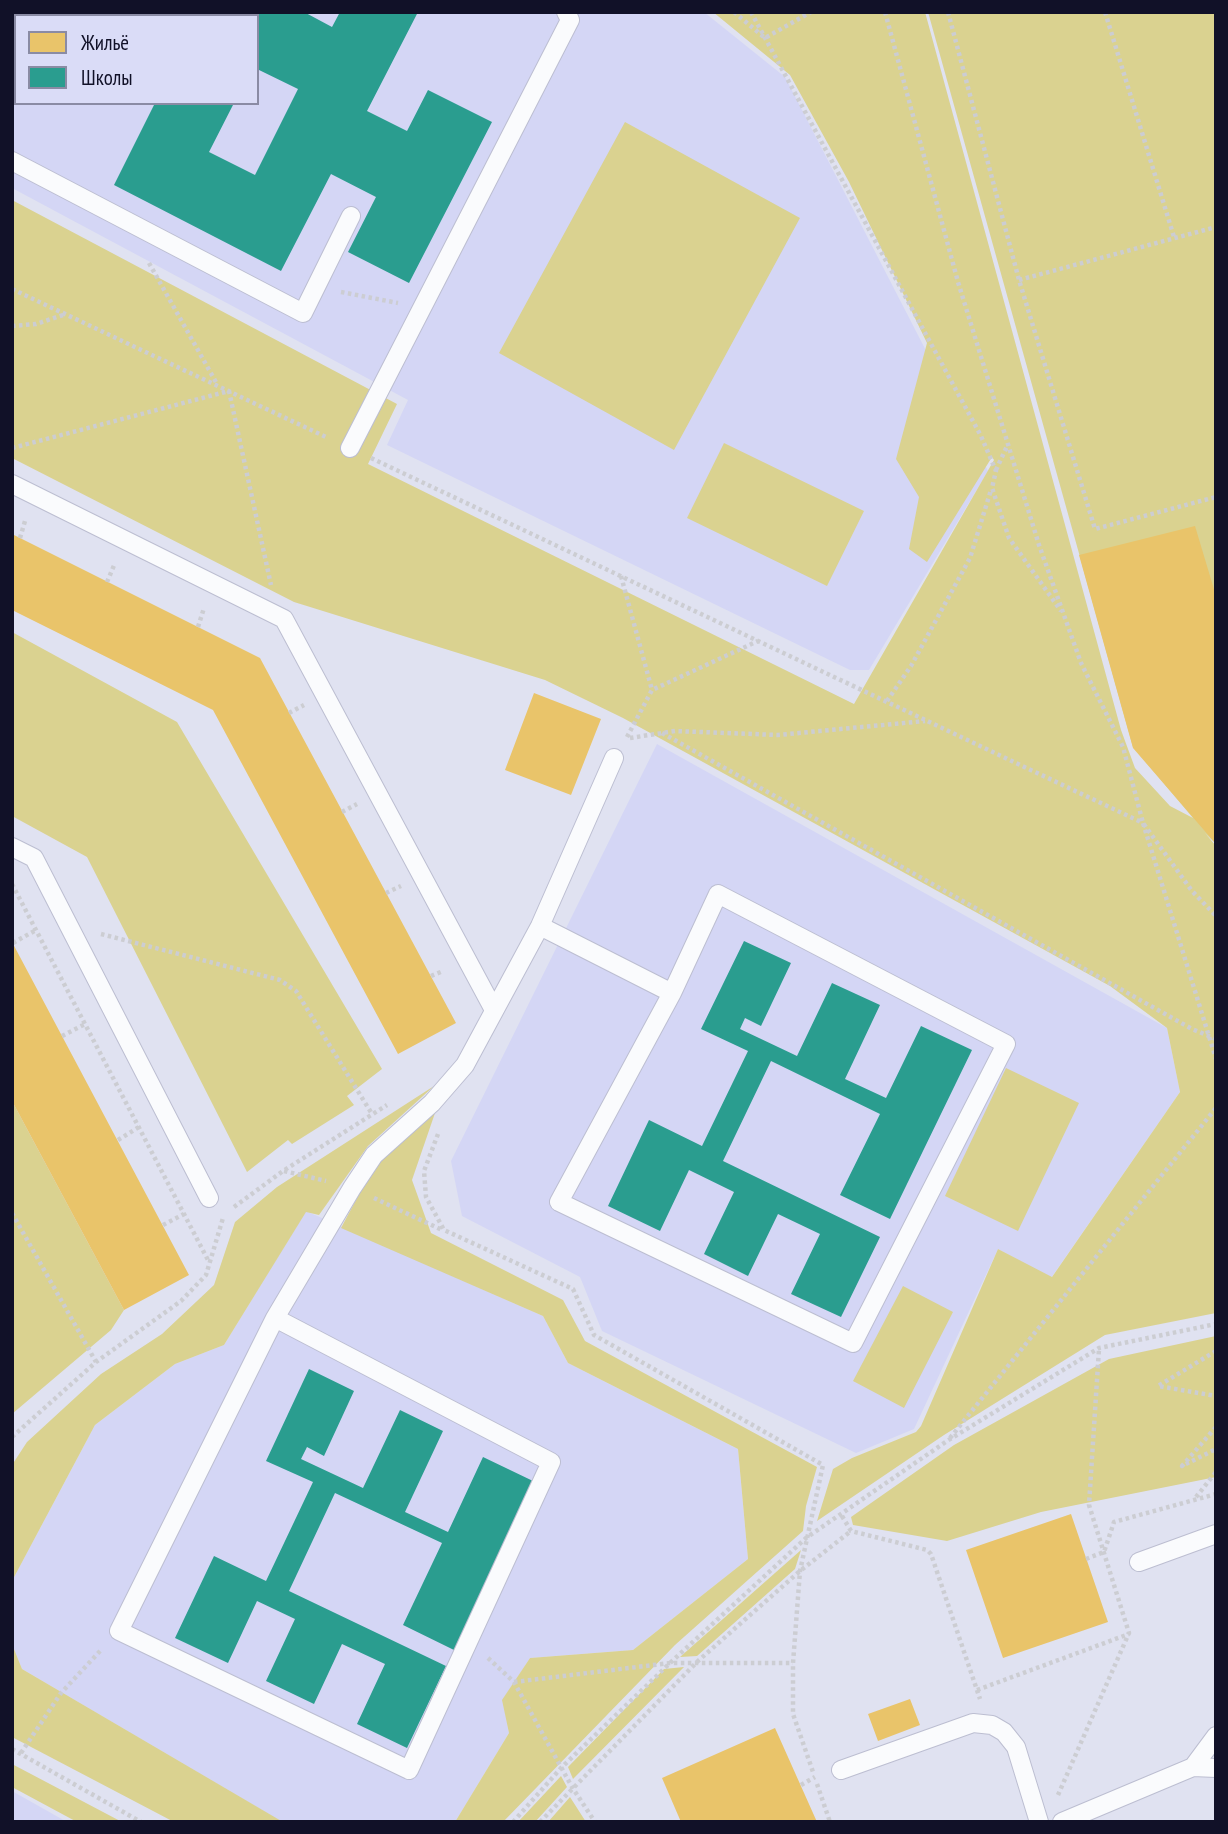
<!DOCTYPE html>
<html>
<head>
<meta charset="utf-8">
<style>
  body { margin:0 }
  #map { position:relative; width:1228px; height:1834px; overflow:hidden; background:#e0e2f1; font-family:"PT Sans Narrow",sans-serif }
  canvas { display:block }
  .frame { position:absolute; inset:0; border:14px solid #111128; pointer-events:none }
  .legend { position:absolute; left:14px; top:14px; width:245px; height:91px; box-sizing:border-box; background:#dadcf7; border:2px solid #8a8ba4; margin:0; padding:9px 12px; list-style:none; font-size:21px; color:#111128 }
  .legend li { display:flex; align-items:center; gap:14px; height:35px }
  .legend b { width:35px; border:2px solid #8a8ba4 }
</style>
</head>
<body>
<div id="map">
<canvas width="1228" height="1834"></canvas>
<div class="frame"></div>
<ul class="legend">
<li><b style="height:19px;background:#e9c46a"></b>Жильё</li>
<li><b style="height:19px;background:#2a9d8f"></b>Школы</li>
</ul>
</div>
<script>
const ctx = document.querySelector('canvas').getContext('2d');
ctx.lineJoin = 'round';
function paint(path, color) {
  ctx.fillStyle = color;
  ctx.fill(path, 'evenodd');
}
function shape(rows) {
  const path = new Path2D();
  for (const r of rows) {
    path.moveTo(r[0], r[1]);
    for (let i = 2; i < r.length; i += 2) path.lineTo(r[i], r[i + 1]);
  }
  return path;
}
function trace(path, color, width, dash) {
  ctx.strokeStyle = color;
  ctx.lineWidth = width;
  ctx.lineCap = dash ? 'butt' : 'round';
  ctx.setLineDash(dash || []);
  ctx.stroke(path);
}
paint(shape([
  [12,12,704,12,785,77,988,471,869,670,850,670,387,445,408,400,12,188],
  [16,16,257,16,257,103,16,103],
  [657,744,1167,1028,1180,1092,1051,1278,998,1249,914,1429,856,1453,602,1331,580,1277,462,1216,451,1161],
  [306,1211,543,1316,568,1363,738,1449,748,1559,633,1650,530,1658,503,1700,509,1733,455,1822,282,1822,22,1669,12,1644,12,1581,95,1425,175,1364,224,1345],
  [12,1791,67,1822,12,1822]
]), '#d4d6f5');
paint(shape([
  [713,12,925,12,1121,730,1135,768,1170,806,1193,818,1133,747,928,12,1216,12,1216,844,1205,833,1216,846,1216,1313,1105,1335,944,1435,817,1521,833,1469,852,1458,916,1432,921,1426,998,1249,1052,1277,1180,1092,1167,1028,1110,986,623,718,545,680,294,602,12,458,12,200,397,404,368,464,854,704,994,460,992,457,927,562,909,549,919,497,896,459,927,343,849,182,790,75],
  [625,122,800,218,674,450,499,353],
  [724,443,864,511,827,586,687,518],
  [12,632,177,722,382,1069,347,1096,354,1105,292,1144,288,1140,247,1172,87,857,12,816],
  [1006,1068,1079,1103,1018,1231,945,1196],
  [434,1086,368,1146,319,1215,306,1212,224,1345,175,1364,95,1425,12,1581,12,1465,27,1442,101,1374,162,1334,214,1285,235,1222,277,1187],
  [12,1101,124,1310,111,1330,12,1414],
  [435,1113,412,1180,431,1233,563,1300,585,1341,817,1467,806,1506,803,1531,675,1645,503,1822,455,1822,509,1733,502,1700,530,1658,633,1650,748,1559,738,1449,568,1363,543,1316,341,1228,365,1183,384,1156],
  [903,1286,953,1312,904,1408,853,1381],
  [1216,1336,1216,1477,1041,1512,947,1541,853,1525,851,1517,954,1445,1109,1359],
  [801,1550,795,1569,697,1656,680,1657],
  [12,1644,22,1669,283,1822,174,1822,12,1737],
  [684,1667,573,1779,568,1767,664,1669],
  [12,1764,122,1822,77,1822,12,1787],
  [561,1776,567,1787,535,1822,518,1822],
  [570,1797,586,1822,548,1822]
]), '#dad290');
paint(shape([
  [1195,526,1216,596,1216,844,1133,748,1079,555],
  [12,534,260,658,456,1023,398,1054,213,710,12,610],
  [534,693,601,719,571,795,505,770],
  [12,942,189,1275,124,1310,12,1101],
  [1071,1514,1108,1622,1003,1658,966,1550],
  [910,1699,920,1725,878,1741,868,1714],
  [775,1728,817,1822,681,1822,662,1778]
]), '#e9c46a');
paint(shape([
  [202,12,304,12,332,27,340,12,418,12,367,111,407,131,428,90,492,122,409,283,348,252,376,197,331,174,281,271,114,185,155,103,234,103,209,152,255,175,298,89,257,69,257,16,200,16],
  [744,941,791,963,761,1026,745,1018,740,1029,797,1056,832,983,880,1005,845,1079,886,1098,921,1026,972,1050,890,1219,840,1195,880,1114,771,1061,723,1161,880,1237,841,1317,791,1294,820,1234,778,1214,748,1276,704,1254,734,1192,689,1170,660,1231,608,1206,649,1120,702,1146,748,1051,701,1029],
  [309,1369,354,1391,324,1456,307,1447,301,1459,363,1488,400,1410,443,1431,405,1512,448,1532,483,1457,533,1481,454,1650,403,1625,442,1543,335,1493,289,1591,446,1666,407,1748,357,1724,385,1664,342,1644,314,1704,266,1681,295,1619,257,1601,228,1663,175,1638,214,1556,266,1581,313,1482,266,1461]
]), '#2a9d8f');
const lane = shape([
  [34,16,36,12],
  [12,59,16,52],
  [12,161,303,313,351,216],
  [350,448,570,20,566,12],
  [12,484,284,619,494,1010],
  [12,847,34,858,209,1198],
  [540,926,672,993,559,1202,853,1343,1006,1044,718,894,672,993],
  [275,1318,551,1462,409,1770,119,1631,275,1318,352,1188,374,1155,432,1103,465,1065,540,926,614,758],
  [1139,1562,1216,1534],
  [1193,1767,1216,1736],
  [841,1770,973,1723,992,1725,1004,1732,1016,1747,1039,1822],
  [1062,1822,1193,1767,1216,1768]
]);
trace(lane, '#bcbed1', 20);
trace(shape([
  [734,12,765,38,811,12],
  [751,12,981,436,996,471,992,488,1009,538,1061,611],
  [885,12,958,282,1039,545,1081,663,1123,747,1143,823,1192,891,1216,916],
  [948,12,1019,280,1095,529,1216,497],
  [1105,12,1174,237],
  [149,263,217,384],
  [1019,280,1216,227],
  [12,289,328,438],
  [341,292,398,303],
  [12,326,36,324,66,314],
  [12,448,229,391,271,585],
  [371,458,1143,823,1216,1059],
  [996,470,1008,444],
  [20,538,25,521],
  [621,576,652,690],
  [107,582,115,563],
  [198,627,204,608],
  [887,701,911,666,970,558,991,490],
  [289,713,304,705],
  [662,733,1192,1029,1216,1039],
  [627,737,652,690,758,641],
  [630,738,675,731,778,735,925,721],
  [342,812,357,804],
  [12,884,209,1262],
  [386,893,401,886],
  [101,934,280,980,296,991,372,1114],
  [13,943,36,930],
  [431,976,443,971],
  [62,1036,85,1024],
  [438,1134,424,1171,426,1197,444,1230,573,1289,594,1335,823,1465,800,1571,793,1663,793,1714,813,1772],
  [118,1140,139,1127],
  [284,1171,326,1181],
  [374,1198,442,1230],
  [234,1207,283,1171,387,1105],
  [12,1213,96,1362],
  [163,1225,184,1214],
  [1216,1351,1158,1386,1216,1396],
  [1216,1427,1182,1466,1216,1449],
  [12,1437,96,1362,181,1301,206,1275,223,1218],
  [950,1438,1216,1108],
  [1196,1497,1216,1472],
  [842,1516,851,1531,927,1550,931,1554,980,1699],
  [1086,1559,1104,1552,1114,1522,1216,1494],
  [488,1658,514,1682,572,1787,595,1822],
  [514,1682,670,1663,793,1663],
  [977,1690,1129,1634],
  [12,1749,141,1822],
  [21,1753,61,1693,101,1650],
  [817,1784,830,1822],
  [801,1785,815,1777],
  [1058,1795,1129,1633,1089,1505,1099,1349],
  [513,1822,562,1767,670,1663,806,1538,947,1441,1099,1348,1216,1324],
  [540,1822,698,1661,800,1571,851,1531]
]), '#cccdd2', 4.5, [3.5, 3.5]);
trace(lane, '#fafbfd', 18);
</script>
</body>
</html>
